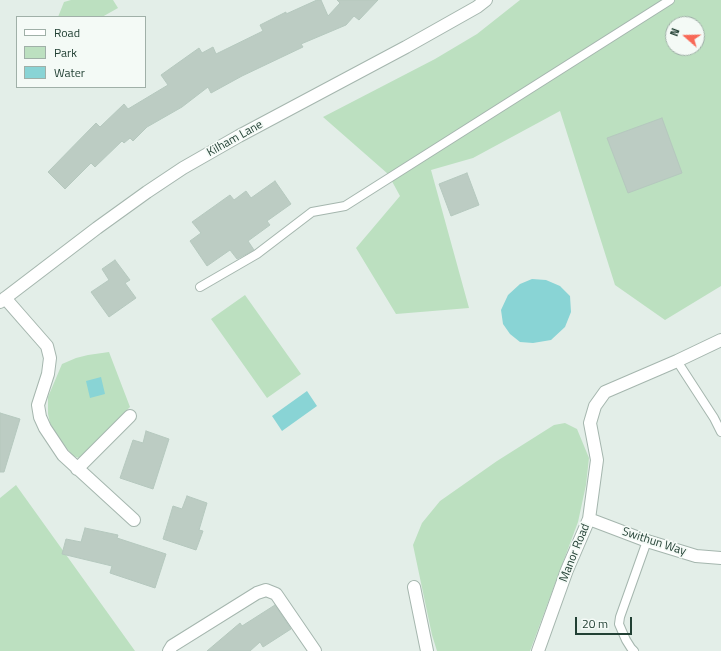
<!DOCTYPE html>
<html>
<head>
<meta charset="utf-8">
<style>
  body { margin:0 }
  #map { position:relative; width:721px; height:651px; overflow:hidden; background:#e3eee8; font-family:"Titillium Web",sans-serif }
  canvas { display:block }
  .legend { position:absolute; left:16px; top:16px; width:130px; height:72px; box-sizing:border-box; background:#f4faf6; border:1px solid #a0b0a8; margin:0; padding:5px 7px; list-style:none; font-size:12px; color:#224034 }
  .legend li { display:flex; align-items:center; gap:8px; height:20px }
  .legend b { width:20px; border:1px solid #a0b0a8 }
  .north { position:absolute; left:665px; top:16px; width:40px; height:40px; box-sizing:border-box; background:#f4faf6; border:1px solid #a0b0a8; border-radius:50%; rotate:290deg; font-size:11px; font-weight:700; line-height:16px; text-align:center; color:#224034 }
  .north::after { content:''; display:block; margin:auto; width:14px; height:18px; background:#f86957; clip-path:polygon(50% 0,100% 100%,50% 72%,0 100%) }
  .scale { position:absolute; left:575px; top:617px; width:57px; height:18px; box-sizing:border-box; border:2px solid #224034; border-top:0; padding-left:5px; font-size:12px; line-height:14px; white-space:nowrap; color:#224034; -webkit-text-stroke:3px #f4faf6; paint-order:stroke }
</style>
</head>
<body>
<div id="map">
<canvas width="721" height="651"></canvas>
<ul class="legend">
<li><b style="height:5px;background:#fff"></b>Road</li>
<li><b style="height:11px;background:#bce0c0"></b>Park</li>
<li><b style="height:11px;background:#89d4d5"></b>Water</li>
</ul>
<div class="north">N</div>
<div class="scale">20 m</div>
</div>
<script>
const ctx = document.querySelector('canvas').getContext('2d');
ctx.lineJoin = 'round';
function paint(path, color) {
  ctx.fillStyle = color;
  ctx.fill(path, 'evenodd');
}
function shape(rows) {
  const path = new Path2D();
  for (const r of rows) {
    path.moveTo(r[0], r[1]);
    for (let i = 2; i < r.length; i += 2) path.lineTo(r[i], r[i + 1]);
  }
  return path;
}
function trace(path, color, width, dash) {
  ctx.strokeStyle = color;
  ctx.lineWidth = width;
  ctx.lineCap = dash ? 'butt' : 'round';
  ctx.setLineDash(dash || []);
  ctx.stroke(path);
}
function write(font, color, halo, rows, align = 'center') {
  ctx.font = font + ' "Titillium Web",sans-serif';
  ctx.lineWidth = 3.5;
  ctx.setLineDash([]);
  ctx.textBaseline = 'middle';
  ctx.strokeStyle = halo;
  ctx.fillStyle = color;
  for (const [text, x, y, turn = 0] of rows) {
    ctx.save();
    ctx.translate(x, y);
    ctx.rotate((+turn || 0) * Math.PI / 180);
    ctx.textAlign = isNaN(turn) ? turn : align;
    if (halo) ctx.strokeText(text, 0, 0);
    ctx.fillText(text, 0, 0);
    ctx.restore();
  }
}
paint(shape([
  [71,0,113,0,118,8,102,17,58,17,64,2],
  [520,0,721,0,721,286,665,320,615,285,560,111,473,158,431,170,469,308,396,314,356,248,400,196,388,174,323,117,435,59,477,34],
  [673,24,697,24,697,48,673,48],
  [245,295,301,374,267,398,211,319],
  [109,352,130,407,79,458,73,456,58,437,50,423,48,414,48,397,62,364,76,358,88,355],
  [565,423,577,429,589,458,586,485,578,522,530,651,437,651,432,635,413,545,422,523,440,501,497,461,554,425],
  [16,485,135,651,0,651,0,498]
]), '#bce0c0');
paint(shape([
  [532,279,546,280,560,286,570,296,571,312,565,327,551,340,533,343,520,342,510,334,503,324,501,310,508,295,520,284],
  [101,377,105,394,90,398,86,381],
  [307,391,317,406,282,431,272,416]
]), '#89d4d5');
const building = shape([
  [317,0,321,0,328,16,340,3,337,0,378,0,359,20,354,16,346,25,301,44,303,47,242,76,211,93,208,87,182,107,147,127,133,141,130,138,124,143,122,141,95,167,91,163,65,189,48,172,96,123,100,127,124,104,128,109,168,85,161,75,199,48,202,53,213,47,216,54,263,31,260,25,286,12,286,14,317,0],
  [662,118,682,173,628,193,607,138,662,118],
  [467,173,479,205,451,216,439,184,467,173],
  [275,181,291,204,267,221,270,225,248,241,254,250,237,259,230,250,207,266,190,241,201,233,192,222,230,195,234,200,246,191,251,198,275,181],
  [115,260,130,280,125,283,136,298,109,317,91,292,109,280,102,269,115,260],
  [0,413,20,419,4,472,0,472,0,413],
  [146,431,169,439,153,489,120,478,133,440,143,443,146,431],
  [187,496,207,503,199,530,203,531,196,550,163,539,173,506,182,509,187,496],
  [85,528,118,535,117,538,166,554,155,588,110,573,112,566,62,554,66,539,81,542,85,528],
  [275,605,291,629,263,647,260,642,250,651,207,651,240,623,242,626,275,605]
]);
paint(building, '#bcccc3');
trace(building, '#b5c8be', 1);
const lane = shape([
  [200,287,257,254,312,212,345,206,670,0],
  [677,361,714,418,721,432],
  [634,651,631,648,626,640,622,631,619,624,620,617,647,541]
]);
const street = shape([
  [5,298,47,346,50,358,48,374,38,405,40,417,45,428,63,455,134,520],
  [0,302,97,228,147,192,183,168,239,136,406,47,477,7,486,0],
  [77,469,130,416],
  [589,519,647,541,696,556,721,558],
  [414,587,427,651],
  [169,651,172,646,257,593,266,590,276,594,315,651],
  [538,651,567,570,589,519,597,460,590,423,595,406,605,392,677,361,721,340]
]);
trace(lane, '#a5b6ae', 10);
trace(street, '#a5b6ae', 14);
trace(lane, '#fff', 8);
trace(street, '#fff', 12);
write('12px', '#224034', '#f4faf6', [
  ["Kilham Lane",235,139,-29],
  ["Swithun Way",654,542,18],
  ["Manor Road",575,553,-68]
]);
</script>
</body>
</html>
